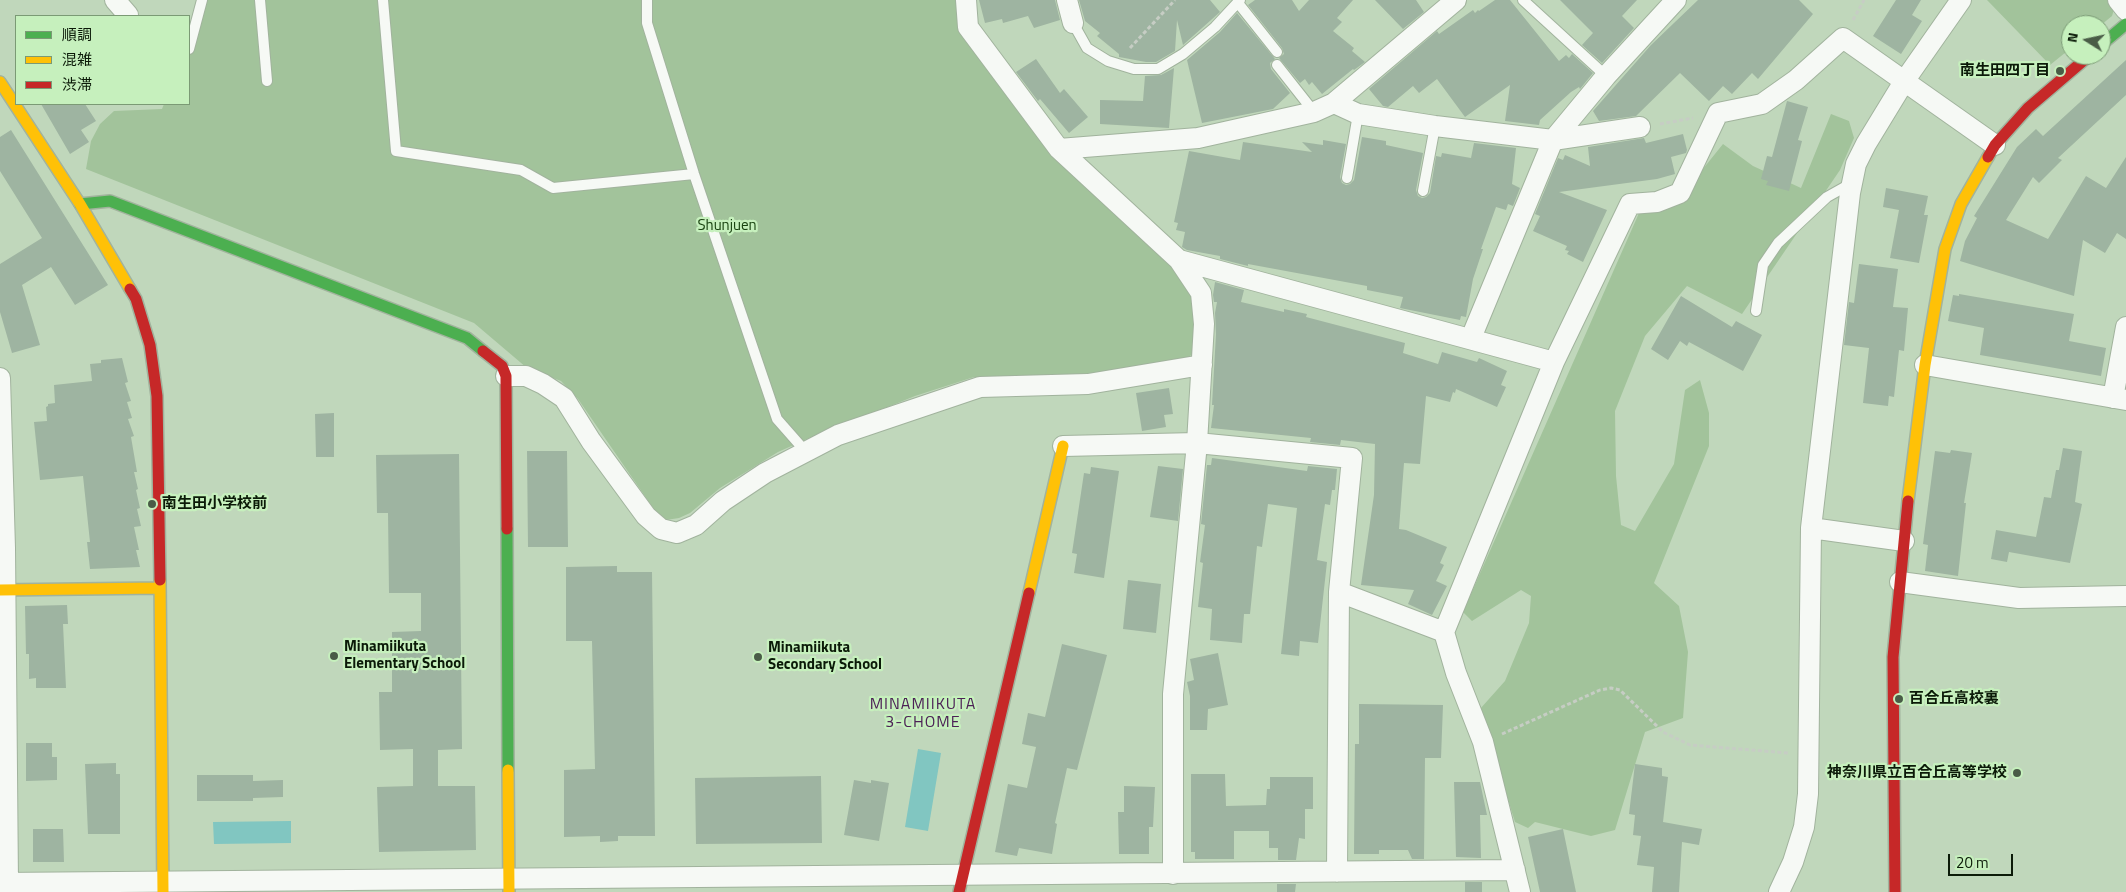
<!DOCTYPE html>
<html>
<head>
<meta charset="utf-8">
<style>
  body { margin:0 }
  #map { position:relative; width:2126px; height:892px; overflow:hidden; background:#c0d7bb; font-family:"Titillium Web","Noto Sans JP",sans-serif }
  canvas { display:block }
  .legend { position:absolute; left:15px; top:15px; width:175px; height:90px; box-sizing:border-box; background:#c6f0bd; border:1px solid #7b9a75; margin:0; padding:6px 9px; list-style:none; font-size:15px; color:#0b1a08 }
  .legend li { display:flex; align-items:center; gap:10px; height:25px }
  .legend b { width:25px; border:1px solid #7b9a75 }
  .north { position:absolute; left:2061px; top:15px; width:50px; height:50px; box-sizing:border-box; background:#c6f0bd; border:1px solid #7b9a75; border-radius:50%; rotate:280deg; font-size:14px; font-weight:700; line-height:20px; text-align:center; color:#0b1a08 }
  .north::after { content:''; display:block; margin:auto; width:18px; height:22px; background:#4a5c47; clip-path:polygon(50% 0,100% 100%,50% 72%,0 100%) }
  .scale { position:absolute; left:1948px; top:854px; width:65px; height:22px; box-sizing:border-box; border:2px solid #0b1a08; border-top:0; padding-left:6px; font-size:15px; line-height:18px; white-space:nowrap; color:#0b1a08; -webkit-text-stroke:4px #c6f0bd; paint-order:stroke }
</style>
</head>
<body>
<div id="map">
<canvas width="2126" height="892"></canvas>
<ul class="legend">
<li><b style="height:6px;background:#4caf50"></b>順調</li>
<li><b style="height:6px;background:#ffc107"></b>混雑</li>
<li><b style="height:6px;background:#c62828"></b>渋滞</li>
</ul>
<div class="north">N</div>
<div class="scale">20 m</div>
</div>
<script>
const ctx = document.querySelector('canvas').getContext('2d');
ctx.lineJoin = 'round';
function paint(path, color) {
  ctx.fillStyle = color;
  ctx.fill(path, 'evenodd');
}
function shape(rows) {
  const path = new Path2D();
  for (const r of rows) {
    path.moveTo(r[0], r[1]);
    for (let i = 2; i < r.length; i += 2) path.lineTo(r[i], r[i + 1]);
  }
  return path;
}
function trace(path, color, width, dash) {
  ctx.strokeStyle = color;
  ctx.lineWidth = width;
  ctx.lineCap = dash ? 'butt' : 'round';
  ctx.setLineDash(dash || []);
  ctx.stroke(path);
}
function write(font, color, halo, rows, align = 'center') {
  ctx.font = font + ' "Titillium Web","Noto Sans JP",sans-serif';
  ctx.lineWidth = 4.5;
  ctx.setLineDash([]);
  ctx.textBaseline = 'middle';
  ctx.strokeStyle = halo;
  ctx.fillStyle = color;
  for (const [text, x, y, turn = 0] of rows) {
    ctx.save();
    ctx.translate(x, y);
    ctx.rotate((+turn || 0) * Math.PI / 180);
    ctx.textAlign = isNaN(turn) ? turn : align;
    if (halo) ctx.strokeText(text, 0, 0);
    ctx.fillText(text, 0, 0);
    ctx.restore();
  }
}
paint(shape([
  [198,0,959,0,962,27,1183,277,1193,302,1194,353,1186,359,1090,374,1044,377,974,377,915,396,873,413,843,423,778,452,720,488,690,513,679,518,666,520,659,515,651,505,578,399,561,381,527,368,474,323,86,169,91,141,100,124,114,111,162,109,164,104,189,104,189,39],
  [1987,0,2110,0,2115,6,2112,16,2101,25,2071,25,2071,48,2050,65],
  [1831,114,1849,121,1854,138,1840,170,1742,314,1687,286,1645,336,1615,411,1616,476,1621,525,1635,531,1674,464,1685,390,1700,380,1709,413,1709,446,1654,583,1679,606,1688,652,1683,718,1645,732,1615,830,1591,836,1535,822,1528,828,1515,822,1480,709,1505,681,1529,623,1531,596,1521,590,1472,621,1463,612,1639,213,1682,195,1723,144,1753,166,1801,188]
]), '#a2c39b');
paint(shape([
  [918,749,941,753,928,831,905,827],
  [291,821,291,843,214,844,213,822]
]), '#81c6c1');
paint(shape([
  [979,0,1055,0,1060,20,1034,28,1028,16,1003,23,1002,19,985,23],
  [1079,0,1210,0,1220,12,1183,45,1177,20,1175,51,1156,62,1146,62,1119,57,1119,54,1097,36,1100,33,1085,21],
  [1255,0,1292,0,1299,11,1309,0,1353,0,1337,18,1342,22,1333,31,1354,48,1352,51,1365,62,1354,70,1353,69,1322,94,1312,82,1309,85,1305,79,1300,83,1279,58,1284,54,1282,48,1248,5],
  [1375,0,1416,0,1424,12,1403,29],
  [1495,0,1510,0,1559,61,1566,55,1569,58,1572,54,1593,73,1580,89,1579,87,1571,92,1540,120,1539,125,1505,121,1510,85,1465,117,1437,79,1419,93,1413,86,1388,107,1383,106,1369,89,1437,31,1439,34,1473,10,1475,13,1478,10,1479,11],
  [1560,0,1637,0,1622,16,1634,28,1602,63,1582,45,1593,33],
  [1698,0,1799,0,1813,14,1758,79,1752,73,1732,94,1723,86,1709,101,1680,73,1636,116,1599,121,1593,111,1651,45],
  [1896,0,1921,0,1912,15,1922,21,1901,54,1873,36],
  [1237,13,1275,59,1270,63,1271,69,1290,93,1273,109,1202,123,1187,60,1220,32],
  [1036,59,1060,93,1064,89,1088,117,1069,133,1040,99,1038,101,1016,72],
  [2126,60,2126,95,2058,158,2062,160,2039,183,2033,177,2006,220,2048,239,2086,176,2106,188,2126,157,2126,239,2117,233,2105,253,2083,240,2074,296,1960,261,1965,241,1977,218,1974,216,2017,147,2036,129,2043,136],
  [1174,68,1169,128,1100,124,1100,100,1143,101,1145,76,1161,75],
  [1787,101,1808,107,1798,140,1802,141,1789,191,1766,185,1768,181,1761,179,1767,156,1772,157],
  [41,104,85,104,96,121,81,130,89,142,70,154],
  [11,130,108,285,75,305,51,267,22,285,40,345,12,353,0,312,0,264,42,238,0,171,0,137],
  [1683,134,1687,150,1686,153,1671,157,1675,174,1657,179,1559,192,1607,210,1583,262,1567,254,1569,251,1565,250,1567,246,1533,231,1540,216,1535,214,1558,158,1563,160,1565,155,1590,166,1588,147,1644,138,1646,143],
  [1362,137,1386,141,1386,145,1423,153,1416,190,1418,196,1422,198,1426,197,1430,193,1436,156,1441,157,1442,153,1471,158,1474,143,1516,148,1512,184,1520,188,1513,206,1508,204,1506,210,1496,207,1481,249,1483,249,1473,279,1466,317,1461,316,1460,320,1400,308,1403,297,1367,290,1367,286,1248,264,1248,266,1220,259,1220,256,1187,250,1182,247,1185,232,1176,230,1178,223,1174,222,1189,151,1240,160,1243,142,1312,152,1302,142,1323,145,1323,140,1346,144,1340,177,1342,183,1346,185,1350,184,1354,180],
  [1886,188,1928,196,1924,215,1928,215,1919,263,1890,258,1899,210,1883,207],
  [1859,264,1898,269,1893,307,1908,308,1904,351,1899,350,1894,397,1889,396,1888,406,1863,403,1869,348,1844,345,1849,302,1854,303],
  [1215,282,1244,290,1241,302,1284,312,1284,309,1307,314,1306,317,1405,343,1403,353,1438,364,1442,352,1477,362,1479,358,1507,371,1501,385,1506,387,1497,407,1456,389,1455,393,1453,392,1450,402,1426,396,1420,464,1404,463,1399,529,1406,530,1447,547,1440,563,1444,565,1436,581,1447,586,1432,615,1408,604,1414,590,1361,585,1374,495,1375,444,1341,440,1340,445,1310,442,1311,438,1211,428,1214,405,1212,405,1216,334,1215,313,1217,302,1214,302,1213,295],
  [1959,294,2074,314,2069,341,2106,348,2101,376,1980,355,1984,328,1948,321,1953,295,1959,296],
  [1681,296,1732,327,1736,321,1762,335,1743,371,1689,342,1687,346,1680,341,1668,360,1651,349],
  [122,358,128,382,125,383,131,401,127,402,132,418,128,419,134,436,131,437,137,472,134,472,138,489,136,490,140,508,137,509,141,526,134,527,139,550,136,550,140,567,90,569,87,542,90,542,83,476,40,480,34,422,47,421,46,407,48,406,48,404,55,403,54,385,92,381,90,364,101,363,101,360],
  [1169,388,1173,414,1164,415,1166,427,1142,431,1136,393],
  [334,413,334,457,316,457,315,414],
  [2063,448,2082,451,2075,502,2082,504,2070,563,2009,552,2007,562,1991,559,1996,530,2036,537,2044,497,2051,498,2056,470,2059,470],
  [1951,450,1972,453,1964,503,1966,503,1958,576,1925,571,1928,545,1923,544,1935,451,1950,453],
  [527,451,567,451,568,547,528,547],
  [459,454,462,749,438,750,438,786,475,786,476,850,379,852,377,787,413,786,413,749,380,750,379,692,392,692,392,632,421,631,421,593,389,593,388,513,377,513,376,455],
  [1212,458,1307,471,1308,466,1337,469,1335,490,1332,490,1330,505,1325,504,1317,560,1327,562,1318,643,1300,641,1299,656,1281,654,1297,508,1268,504,1262,547,1257,546,1250,614,1244,614,1242,643,1210,640,1212,609,1198,607,1203,563,1200,562,1205,525,1201,524,1207,465,1211,465],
  [1158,466,1183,469,1178,521,1150,517],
  [1091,467,1119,471,1104,578,1074,573,1077,554,1072,553,1084,473,1090,474],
  [617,566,617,572,652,572,655,836,618,836,618,841,600,842,600,836,564,837,564,770,595,769,592,641,566,641,566,567],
  [1128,580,1161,584,1156,633,1123,629],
  [67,605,68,624,63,624,66,688,36,688,36,678,29,679,29,654,26,654,25,606],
  [1062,644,1107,655,1077,770,1067,768,1055,823,1057,824,1052,854,1019,848,1017,856,995,852,1008,784,1027,788,1036,747,1022,744,1028,713,1045,717],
  [1218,653,1228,705,1208,709,1207,730,1190,730,1190,696,1187,682,1194,680,1190,659],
  [1359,704,1443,705,1441,758,1425,758,1424,859,1412,859,1408,850,1379,850,1379,854,1354,854,1355,744,1359,744],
  [26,743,52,743,52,757,57,757,57,780,26,781],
  [116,763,116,774,120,774,120,834,88,834,85,764],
  [1635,764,1662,768,1662,776,1668,777,1663,822,1702,829,1699,845,1682,842,1679,892,1652,892,1654,867,1637,865,1641,836,1633,835,1635,815,1629,814],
  [1191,774,1225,774,1226,806,1266,805,1267,789,1270,789,1270,777,1313,777,1313,809,1305,809,1305,839,1299,838,1296,860,1278,860,1278,848,1269,848,1269,831,1234,831,1234,859,1195,859,1195,852,1191,852],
  [197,775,253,775,253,781,283,780,283,797,253,798,253,801,197,801],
  [821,776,822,843,696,844,695,778],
  [854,780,871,783,871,780,889,783,879,841,844,835],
  [1454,782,1480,782,1487,815,1480,815,1481,858,1456,857],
  [1124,786,1155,787,1153,827,1149,827,1149,854,1119,854,1118,812,1124,812],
  [33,829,63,829,64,862,33,862],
  [1563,829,1576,892,1540,892,1528,837],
  [1465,882,1482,882,1482,892,1465,892],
  [1277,884,1296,884,1295,892,1277,892]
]), '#9eb4a1');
const lane = shape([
  [260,0,267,81],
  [383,0,396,151,521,170,553,188,694,174],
  [647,0,647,23,694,174,777,419,806,452],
  [1523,0,1606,76],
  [1238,3,1277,52],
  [1073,23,1087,48,1108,61,1134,69,1158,69,1183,54,1215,27,1240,0],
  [189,49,202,0],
  [1277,65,1314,112],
  [1347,178,1358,114],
  [1423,191,1435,126],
  [1756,311,1763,265,1778,243,1827,197,1852,183]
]);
const street = shape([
  [115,0,128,15,126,16],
  [966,0,968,27,1059,149,1179,260,1201,293,1204,324,1197,443,1173,694,1173,874],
  [1067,0,1073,23],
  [2118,0,2126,10],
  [1334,103,1456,0],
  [1059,149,1198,138,1314,112,1334,103,1358,114,1435,126,1553,140,1640,127],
  [1179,260,1554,362],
  [1471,338,1553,140,1606,76,1676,0],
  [1925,365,2126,400],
  [506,376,526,376,543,384,564,398,591,441,646,516,661,529,677,533,696,525,723,501,765,473,838,435,980,387,1088,384,1202,365],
  [0,378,5,548,8,883],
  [2113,398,2126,327],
  [1063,446,1197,443,1352,458,1339,592,1337,872],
  [1811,528,1904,541],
  [1900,582,2019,598,2126,596],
  [1339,592,1444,632],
  [0,883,1515,870],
  [1520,892,1483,742,1456,673,1444,632,1554,362,1630,204,1657,202,1680,193,1718,113,1762,104,1796,80,1843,38,1995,145],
  [1779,892,1793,862,1804,827,1808,794,1811,528,1850,193,1856,164,1866,144,1905,80,1961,0]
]);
const fast = shape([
  [2101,45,2126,24],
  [80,204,110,201,467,338,483,351],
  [507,529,508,770]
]);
const slow = shape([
  [0,82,80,204,130,289],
  [1908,501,1925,365,1945,249,1961,204,1988,157],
  [160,580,163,892],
  [0,590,159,588],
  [1029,593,1063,446],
  [508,770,509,892]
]);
const jam = shape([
  [1988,157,1995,145,2028,108,2090,55],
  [130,289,136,299,150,345,157,396,160,580],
  [483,351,502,366,506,376,507,529],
  [959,892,1029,593],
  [1895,892,1893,657,1908,501]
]);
trace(lane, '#a1b39d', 12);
trace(street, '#a1b39d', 22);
trace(fast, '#a1b39d', 14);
trace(slow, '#a1b39d', 14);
trace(jam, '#a1b39d', 14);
trace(shape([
  [1853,20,1864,0],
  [1130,48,1175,0],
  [1660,124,1693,118],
  [1502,734,1600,690,1611,688,1620,690,1663,732,1690,745,1788,753]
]), '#c6cdc4', 3, [4, 2.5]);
trace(lane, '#f6f9f5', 10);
trace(street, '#f6f9f5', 20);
trace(fast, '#4caf50', 11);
trace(slow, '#ffc107', 11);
trace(jam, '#c62828', 11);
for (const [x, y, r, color] of [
  [2060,71,5,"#4a5c47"],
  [152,504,5,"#4a5c47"],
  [334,656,5,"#4a5c47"],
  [758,657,5,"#4a5c47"],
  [1899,699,5,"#4a5c47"],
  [2017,773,5,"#4a5c47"]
]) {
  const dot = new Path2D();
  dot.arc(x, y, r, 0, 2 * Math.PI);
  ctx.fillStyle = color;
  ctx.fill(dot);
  trace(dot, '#c6f0bd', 2);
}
write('bold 15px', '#0b1a08', '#c6f0bd', [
  ["南生田四丁目",2050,71,"right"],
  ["南生田小学校前",162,504],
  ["Minamiikuta",344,647],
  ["Elementary School",344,664],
  ["Minamiikuta",768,648],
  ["Secondary School",768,665],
  ["百合丘高校裏",1909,699],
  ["神奈川県立百合丘高等学校",2007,773,"right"]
], 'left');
write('15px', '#18420f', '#c6f0bd', [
  ["Shunjuen",727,226]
]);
ctx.letterSpacing = '1px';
write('16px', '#4c2156', '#c6f0bd', [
  ["MINAMIIKUTA",923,705],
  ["3-CHOME",923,723]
]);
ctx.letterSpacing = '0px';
</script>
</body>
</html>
